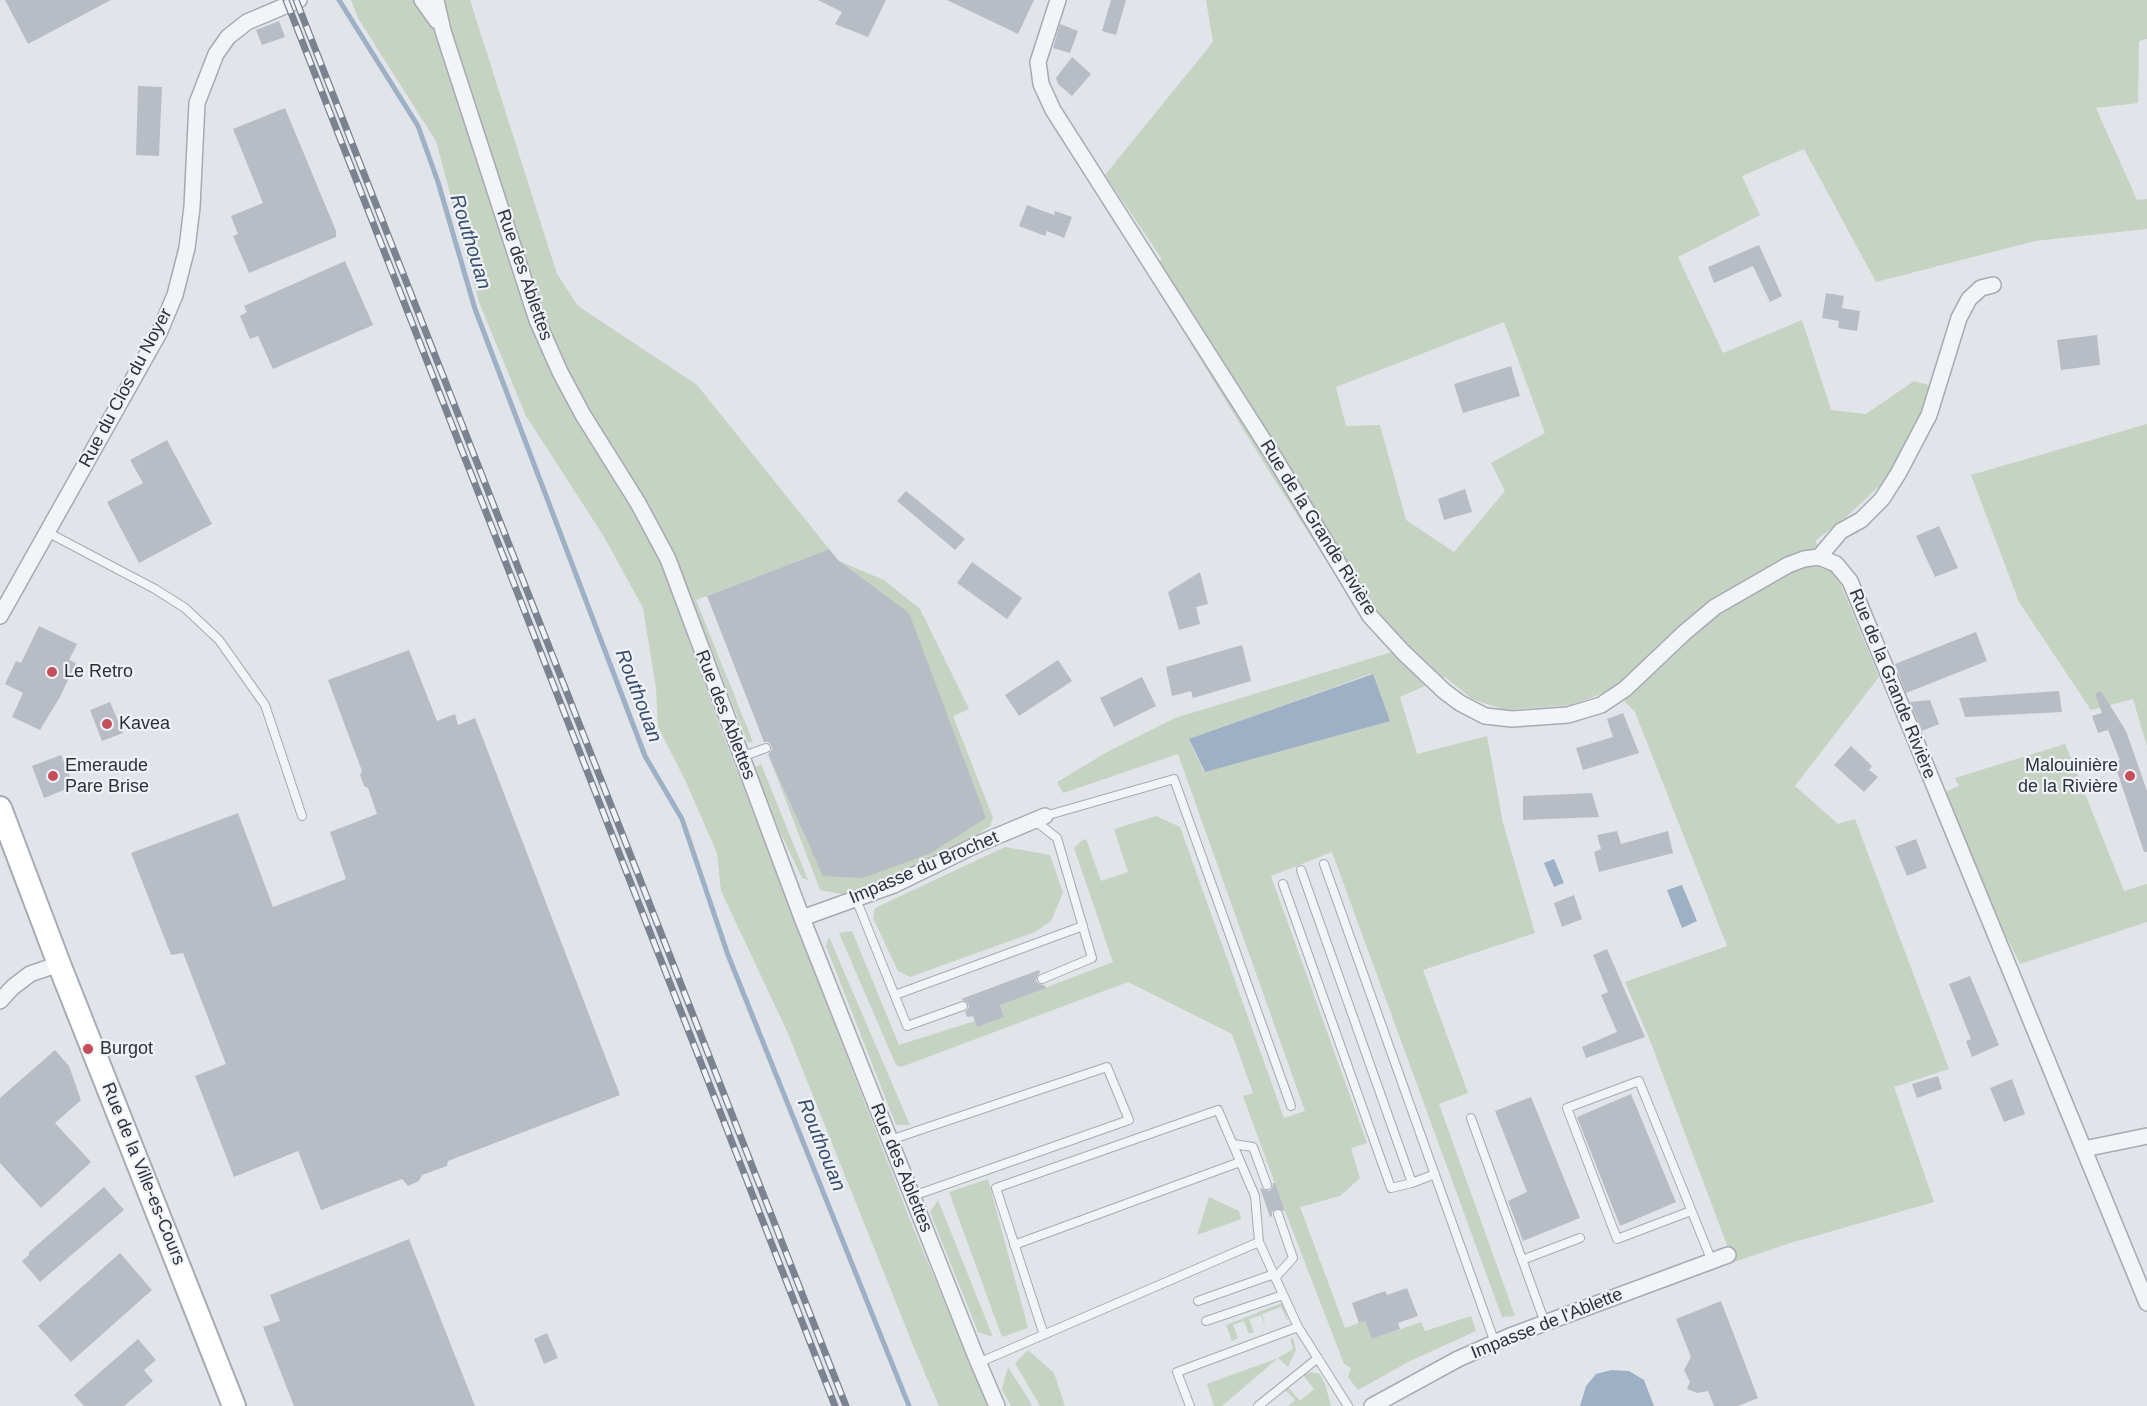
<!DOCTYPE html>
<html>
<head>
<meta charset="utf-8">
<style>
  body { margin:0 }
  canvas { display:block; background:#e1e4e9 }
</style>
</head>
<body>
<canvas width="2147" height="1406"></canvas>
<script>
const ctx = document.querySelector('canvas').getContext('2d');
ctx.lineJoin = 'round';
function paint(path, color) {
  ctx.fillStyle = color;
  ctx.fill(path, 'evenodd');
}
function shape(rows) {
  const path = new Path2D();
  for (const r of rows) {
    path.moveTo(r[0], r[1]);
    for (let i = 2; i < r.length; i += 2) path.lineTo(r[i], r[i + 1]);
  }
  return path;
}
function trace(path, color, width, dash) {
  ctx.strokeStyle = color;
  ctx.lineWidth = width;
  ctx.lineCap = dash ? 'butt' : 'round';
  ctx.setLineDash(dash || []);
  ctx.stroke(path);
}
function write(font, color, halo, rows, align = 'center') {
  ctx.font = font + ' Helvetica,sans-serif';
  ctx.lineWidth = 4.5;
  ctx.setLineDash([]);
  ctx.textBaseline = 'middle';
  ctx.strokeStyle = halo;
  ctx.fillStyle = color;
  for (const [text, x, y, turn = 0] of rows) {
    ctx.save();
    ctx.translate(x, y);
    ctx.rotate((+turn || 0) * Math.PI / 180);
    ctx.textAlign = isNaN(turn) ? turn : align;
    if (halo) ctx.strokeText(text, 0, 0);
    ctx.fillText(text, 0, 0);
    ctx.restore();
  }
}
paint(shape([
  [351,0,470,0,557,274,578,306,697,385,829,549,696,600,753,742,748,743,692,601,676,606,722,732,910,1220,988,1406,939,1406,917,1355,787,1031,721,891,717,853,686,782,658,727,656,688,643,608,603,535,526,416,479,302,436,141,358,18],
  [1206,0,2147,0,2147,39,2139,41,2138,103,2096,108,2137,200,2147,199,2147,229,2035,241,1876,282,1804,149,1742,176,1760,215,1678,257,1723,353,1802,320,1831,410,1866,414,1914,381,1943,389,1887,479,1845,518,1815,541,1840,583,1879,677,1795,786,1838,824,1855,819,1949,1069,1894,1087,1934,1202,1787,1244,1731,1263,1727,1245,1651,1043,1625,982,1727,946,1635,712,1613,689,1572,705,1505,710,1472,699,1445,677,1400,697,1417,754,1487,736,1503,823,1535,933,1423,970,1468,1093,1439,1104,1515,1316,1502,1317,1332,852,1271,876,1367,1143,1351,1148,1360,1178,1340,1196,1300,1207,1345,1328,1365,1321,1372,1339,1421,1322,1425,1331,1471,1316,1476,1331,1410,1361,1358,1390,1348,1377,1351,1368,1344,1364,1285,1211,1243,1096,1253,1093,1232,1034,1128,982,901,1067,896,1065,839,933,852,931,899,1045,975,1021,977,1027,1004,1017,1000,1005,1113,962,1074,848,1081,841,1086,839,1101,881,1128,872,1114,829,1156,816,1180,827,1284,1118,1305,1111,1178,754,1063,793,1057,782,1109,751,1175,718,1392,652,1342,585,1272,476,1146,271,1162,259,1105,175,1213,42],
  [1504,322,1545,433,1491,463,1505,491,1454,552,1406,520,1380,425,1346,426,1336,387],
  [1373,674,1204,772,1189,740,1370,674],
  [2147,424,2147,746,2133,699,2091,710,2019,602,1971,475],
  [839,561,884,580,920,609,969,709,953,716,993,818,990,826,949,854,846,895,820,890,770,759,811,850,832,859],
  [2065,744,2124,891,2147,884,2147,922,2020,964,1980,883,1943,793,1959,786,1955,778],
  [761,764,808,880,802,878,779,830,755,767],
  [1005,847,1050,855,1063,893,1051,921,1035,932,910,977,898,971,873,918,875,908],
  [829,937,910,1125,896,1125,826,946],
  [988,1179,1028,1328,1002,1337,949,1192],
  [1209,1197,1239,1211,1241,1219,1197,1235],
  [938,1200,993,1337,978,1332,930,1212],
  [1282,1303,1288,1320,1287,1320,1281,1307,1262,1314,1266,1328,1261,1315,1249,1319,1254,1332,1249,1334,1244,1321,1233,1325,1238,1338,1232,1341,1226,1325],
  [1293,1338,1296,1350,1288,1367,1278,1358,1222,1406,1214,1406,1207,1384,1278,1358,1293,1349,1290,1339],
  [1028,1350,1054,1373,1065,1406,1040,1406,1015,1363],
  [1008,1367,1029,1400,1032,1406,1011,1406,1002,1389],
  [1311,1372,1320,1374,1325,1384,1331,1406,1288,1406,1295,1400,1285,1390,1289,1388,1300,1401,1314,1389,1303,1375]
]), '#c6d2c2');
paint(shape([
  [1373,674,1390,721,1205,772,1189,739],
  [1554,859,1564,883,1554,887,1544,863],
  [1682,885,1697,921,1682,928,1667,890],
  [1611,1370,1629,1371,1644,1380,1654,1406,1580,1406,1586,1386,1596,1374]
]), '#9eb0c6');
trace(shape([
  [339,0,418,126,438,182,475,309,645,756,682,819,728,955,909,1406]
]), '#9eb0c6', 5);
paint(shape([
  [5,0,111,0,28,44],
  [818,0,886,0,868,37,835,24,842,12],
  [947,0,1034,0,1018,34],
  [1111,0,1126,0,1116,35,1102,31],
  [279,21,285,37,262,45,256,30],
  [1060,24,1078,31,1070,53,1053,48],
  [1072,57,1091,74,1072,96,1058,84,1056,78],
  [138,86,162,87,159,156,136,155],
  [285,108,336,231,336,237,249,273,233,236,238,234,231,216,263,203,233,129],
  [1027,205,1054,215,1055,211,1072,217,1064,238,1047,231,1045,236,1019,226],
  [1759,245,1782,296,1770,302,1753,266,1714,283,1708,267],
  [345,261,373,325,273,369,258,336,250,339,240,316,247,312,244,306],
  [1826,293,1844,296,1842,308,1860,311,1857,331,1838,328,1839,321,1822,318],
  [2097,335,2100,365,2061,370,2057,340],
  [1511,366,1520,396,1463,413,1454,384],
  [167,440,212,524,139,563,107,502,143,483,130,460],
  [1465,489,1472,512,1444,520,1438,499],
  [906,491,965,539,955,550,897,501],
  [1939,526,1958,568,1935,577,1916,536],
  [829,549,839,561,909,613,986,818,929,854,863,878,823,876,770,759,768,754,772,750,771,745,768,742,764,742,707,596],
  [972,562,1022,598,1007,619,957,583],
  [1200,572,1208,604,1196,607,1200,624,1179,630,1168,592],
  [39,626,77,644,69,660,76,663,60,697,40,730,12,717,23,693,5,684,16,661,21,663],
  [1976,632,1987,661,1906,693,1895,664],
  [1242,645,1251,681,1193,698,1191,691,1172,696,1166,667],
  [409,650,437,721,455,714,458,725,475,718,620,1095,448,1161,447,1166,422,1175,419,1181,408,1186,402,1179,321,1210,298,1151,234,1177,195,1076,226,1064,183,953,171,955,131,853,238,813,273,907,346,879,330,832,377,814,368,788,364,786,360,775,362,771,328,680],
  [1058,660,1072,681,1019,716,1005,695],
  [1142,677,1156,706,1114,727,1100,698],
  [2059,691,2062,712,1965,717,1959,698],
  [2101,691,2126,731,2147,791,2147,852,2144,852,2114,762,2120,760,2108,730,2098,733,2092,716,2102,713,2095,694],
  [1930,700,1939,724,1922,731,1910,702],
  [110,702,123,733,102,741,90,710],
  [1623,713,1639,753,1583,770,1576,748,1613,737,1607,719],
  [1851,746,1872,766,1869,770,1878,777,1864,792,1834,765],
  [61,755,74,786,44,798,32,766],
  [1592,793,1599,817,1523,820,1523,796],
  [1617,831,1621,844,1668,831,1673,853,1599,872,1594,852,1601,849,1597,835],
  [1916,839,1927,868,1907,876,1895,847],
  [1574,895,1582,919,1562,927,1554,903],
  [1607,949,1645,1037,1586,1058,1582,1047,1617,1032,1601,995,1608,992,1593,955],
  [1039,970,1040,973,1037,976,1036,981,1039,984,1044,985,1046,988,1000,1005,1004,1017,977,1027,973,1016,967,1017,965,1012,969,1008,968,1003,961,999],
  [1970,976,1999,1045,1972,1057,1966,1041,1971,1039,1949,984],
  [55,1050,69,1066,81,1100,55,1123,91,1162,41,1208,0,1163,0,1098],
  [1938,1076,1942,1089,1917,1098,1912,1084],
  [2012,1079,2025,1114,2004,1122,1990,1088],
  [1631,1094,1676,1202,1620,1226,1577,1117],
  [1531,1097,1580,1218,1523,1241,1508,1201,1527,1192,1495,1111],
  [1273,1183,1275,1183,1285,1211,1276,1209,1272,1212,1272,1216,1270,1217,1260,1188,1269,1191,1272,1188],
  [104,1187,124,1210,40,1282,22,1261,29,1255,29,1252],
  [409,1239,475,1406,294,1406,263,1327,280,1321,270,1295],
  [120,1253,152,1290,71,1362,38,1326],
  [1407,1288,1418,1316,1398,1323,1400,1329,1372,1339,1365,1321,1359,1323,1352,1303,1385,1291,1387,1295],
  [1721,1301,1758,1398,1738,1406,1714,1406,1708,1391,1697,1393,1687,1389,1690,1382,1684,1370,1691,1357,1676,1319],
  [547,1333,558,1358,544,1364,534,1339],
  [138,1339,156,1360,144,1370,153,1381,124,1406,84,1406,74,1395]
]), '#b8bdc5');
const lane = shape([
  [47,532,155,589,185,608,219,640,265,705,302,816],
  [741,757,766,748],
  [1045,816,1174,779,1291,1106],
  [1034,820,1057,838,1092,958,1042,979],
  [1324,864,1495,1343],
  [1301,870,1412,1183,1435,1174],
  [1283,884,1391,1188,1412,1183],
  [856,899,907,1026,963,1006],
  [895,995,1083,926],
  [1471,1118,1545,1323],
  [890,1140,1107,1067,1129,1120,913,1196],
  [1233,1144,1253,1147,1267,1185],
  [1691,1211,1617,1239,1567,1108,1639,1081,1711,1259],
  [1014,1245,1240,1162],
  [1522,1260,1580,1238],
  [1275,1278,1293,1258,1278,1214],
  [1198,1301,1274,1274],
  [1206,1321,1283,1295],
  [1044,1335,996,1188,1218,1110,1255,1196,1259,1242],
  [978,1363,1259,1242,1298,1327],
  [1190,1406,1177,1372,1298,1327,1348,1406],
  [1258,1406,1318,1358]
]);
const street = shape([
  [422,0,437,21],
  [436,0,443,31,537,320,560,372,583,415,638,503,668,559,802,918,976,1357,997,1406],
  [1058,0,1038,62,1041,84,1053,110,1276,460,1370,616,1403,652,1444,691,1460,703,1485,716,1512,719,1568,715,1601,705,1625,689,1684,633,1715,607,1788,565,1804,559,1819,557,1836,564,1850,581,2147,1303],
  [1819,557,1841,531,1861,520,1882,499,1898,474,1929,415,1959,318,1969,299,1981,288,1993,285],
  [0,616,159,333,175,295,187,248,192,207,197,103,216,54,228,37,247,22,299,0],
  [802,918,894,885,978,844,1045,816],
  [0,1001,13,987,30,974,59,964],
  [2084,1149,2147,1136],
  [1372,1406,1458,1359,1510,1336,1728,1255]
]);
const secondary = shape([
  [0,808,59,964,234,1406]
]);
trace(lane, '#a6abb3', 10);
trace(street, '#a6abb3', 18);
trace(secondary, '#a6abb3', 26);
trace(lane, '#f3f4f7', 8);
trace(street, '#f3f4f7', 15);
trace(secondary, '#fff', 22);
const rail = shape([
  [286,0,835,1406],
  [296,0,846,1406]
]);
trace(rail, '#7b8391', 7);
trace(rail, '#f0f2f6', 4.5, [14]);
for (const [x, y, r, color] of [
  [52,672,6,"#c54e5b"],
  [107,724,6,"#c54e5b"],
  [53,776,6,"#c54e5b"],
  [2130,776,6,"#c54e5b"],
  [88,1049,6,"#c54e5b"]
]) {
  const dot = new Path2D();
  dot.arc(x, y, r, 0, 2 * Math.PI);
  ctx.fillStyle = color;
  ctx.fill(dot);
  trace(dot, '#f0f2f6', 2);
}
write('18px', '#2a313f', '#f0f2f6', [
  ["Rue des Ablettes",524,275,71],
  ["Rue du Clos du Noyer",126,388,-62],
  ["Rue de la Grande Rivière",1318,528,58],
  ["Rue de la Grande Rivière",1892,684,68],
  ["Rue des Ablettes",725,715,69],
  ["Impasse du Brochet",924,868,-23],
  ["Rue des Ablettes",901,1168,68],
  ["Rue de la Ville-es-Cours",143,1174,68],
  ["Impasse de l'Ablette",1547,1324,-22]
]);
write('18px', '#2a313f', '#f0f2f6', [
  ["Le Retro",64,672],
  ["Kavea",119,724],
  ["Emeraude",65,766],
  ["Pare Brise",65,787],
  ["Malouinière",2118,766,"right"],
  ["de la Rivière",2118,787,"right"],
  ["Burgot",100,1049]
], 'left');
write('italic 20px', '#374e70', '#f0f2f6', [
  ["Routhouan",470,242,73],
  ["Routhouan",638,696,69],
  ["Routhouan",821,1145,68]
]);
</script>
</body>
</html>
